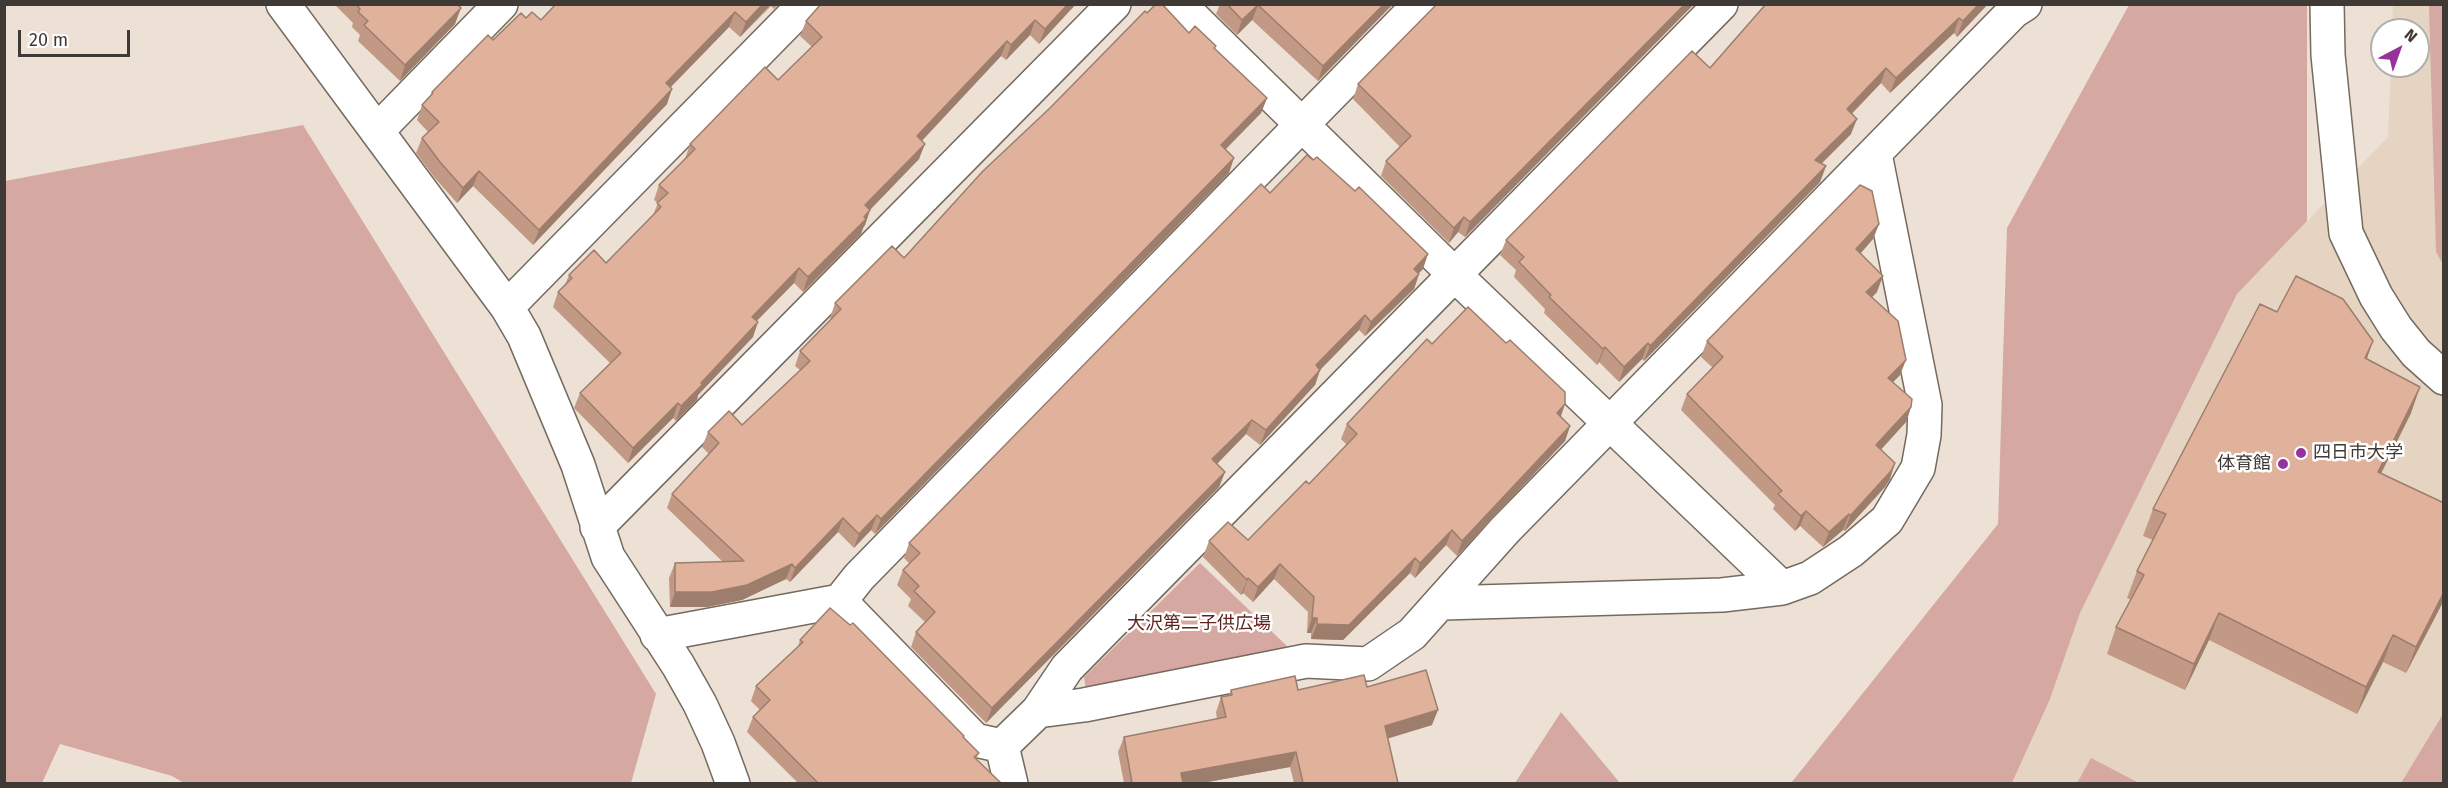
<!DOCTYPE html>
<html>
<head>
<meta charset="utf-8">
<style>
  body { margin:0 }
  #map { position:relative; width:2448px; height:788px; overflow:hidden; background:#ede1d5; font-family:"Fira Sans",sans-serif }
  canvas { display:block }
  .frame { position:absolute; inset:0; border:6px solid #3f3a35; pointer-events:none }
  .north { position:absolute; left:2370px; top:18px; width:60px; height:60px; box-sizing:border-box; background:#fff; border:2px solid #b2b0ae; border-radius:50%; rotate:41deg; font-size:16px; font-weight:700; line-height:24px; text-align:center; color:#3f3a35 }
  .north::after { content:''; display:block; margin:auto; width:21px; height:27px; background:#95339a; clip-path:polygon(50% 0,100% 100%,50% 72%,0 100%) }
  .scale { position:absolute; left:18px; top:30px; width:112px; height:27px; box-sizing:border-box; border:3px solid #3f3a35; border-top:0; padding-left:8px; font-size:18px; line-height:21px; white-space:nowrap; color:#3f3a35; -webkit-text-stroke:4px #fff; paint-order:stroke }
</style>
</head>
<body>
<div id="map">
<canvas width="2448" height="788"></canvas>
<div class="frame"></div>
<div class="north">N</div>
<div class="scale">20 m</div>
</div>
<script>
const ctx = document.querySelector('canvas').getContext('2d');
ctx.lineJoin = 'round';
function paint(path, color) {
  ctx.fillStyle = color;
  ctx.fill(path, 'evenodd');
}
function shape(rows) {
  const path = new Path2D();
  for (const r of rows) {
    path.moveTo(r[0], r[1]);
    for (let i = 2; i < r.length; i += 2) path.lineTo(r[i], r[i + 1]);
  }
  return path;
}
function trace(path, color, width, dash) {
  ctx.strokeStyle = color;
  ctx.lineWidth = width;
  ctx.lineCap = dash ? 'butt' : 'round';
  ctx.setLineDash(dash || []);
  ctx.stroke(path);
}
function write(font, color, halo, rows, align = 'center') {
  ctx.font = font + ' "Fira Sans","Noto Sans JP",sans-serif';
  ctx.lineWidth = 5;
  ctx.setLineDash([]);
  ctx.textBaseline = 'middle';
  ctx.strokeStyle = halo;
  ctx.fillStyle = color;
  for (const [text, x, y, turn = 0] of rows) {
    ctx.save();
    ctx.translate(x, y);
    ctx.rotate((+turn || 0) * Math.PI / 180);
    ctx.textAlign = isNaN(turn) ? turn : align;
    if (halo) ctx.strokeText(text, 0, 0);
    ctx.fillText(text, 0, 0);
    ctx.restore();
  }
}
paint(shape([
  [2393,5,2443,5,2443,714,2401,783,2012,784,2050,699,2080,613,2237,294,2388,137,2391,66,2418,66,2418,30,2392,30]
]), '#e5d4c2');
paint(shape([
  [2129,5,2307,5,2307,221,2237,294,2080,613,2050,699,2012,783,1791,783,1998,524,2007,228],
  [2429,5,2443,5,2443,264,2436,252],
  [303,125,656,694,631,783,184,783,172,776,60,744,42,783,5,783,5,181],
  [1200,563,1290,649,1086,690,1084,677],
  [1561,712,1620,783,1515,783],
  [2443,714,2443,783,2401,783],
  [2091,758,2139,783,2077,783]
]), '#d5a8a1');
const street = shape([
  [283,4,507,307,524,336,578,465,608,557,678,665,700,704,718,743,733,784],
  [1179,4,1455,275,1782,588],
  [2327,4,2328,55,2346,233,2376,296,2396,328,2416,353,2444,378],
  [377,131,501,4],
  [507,307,805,4],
  [597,527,1114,4],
  [840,601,859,577,1420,4],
  [1442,603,1722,595,1782,588,1810,578,1851,551,1887,520,1918,468,1924,435,1925,405,1875,154],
  [657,635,840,601,975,740,1002,746],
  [1038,711,1067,668,1721,4],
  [1002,746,1038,711,1084,705,1306,661,1368,664,1412,634,1505,530,2014,11,2025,4],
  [1002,746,1011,784]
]);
trace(street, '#746a5f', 36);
trace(street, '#fff', 33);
paint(shape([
  [334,4,457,4,455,24,400,81,358,41,360,35,352,27,353,23],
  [556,4,779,4,774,9,771,6,740,37,729,27,670,88,667,104,533,245,473,186,457,203,434,177,416,153,422,138,428,132,417,120,422,105,430,96,432,92,493,40,526,18,541,20],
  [821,4,1076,4,1039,44,1030,35,1006,60,1001,56,922,141,919,159,870,210,865,225,863,228,861,234,803,292,794,283,756,321,753,337,698,395,697,400,676,421,673,418,628,463,574,408,580,393,610,363,553,307,558,292,565,285,569,275,606,263,653,215,658,203,654,200,659,185,685,159,690,144,778,80,812,47,800,36,806,21],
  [1220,4,1393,4,1318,81,1252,20,1237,35,1216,14],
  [1437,4,1694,4,1465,237,1458,232,1449,243,1381,176,1386,161,1400,147,1353,99,1358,84],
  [1766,4,1988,4,1957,37,1954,33,1890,93,1881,83,1852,114,1851,134,1821,164,1826,166,1820,182,1644,361,1642,359,1619,382,1599,362,1597,365,1544,313,1545,309,1514,277,1516,270,1500,255,1506,240,1710,68],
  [1147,13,1189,33,1215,49,1267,98,1261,113,1225,150,1229,173,875,534,871,530,854,548,838,532,790,582,786,579,742,600,707,607,670,607,669,578,675,563,723,562,667,508,672,494,709,454,702,447,708,432,742,425,800,370,795,366,800,351,831,319,830,318,835,303,904,258,1050,108],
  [1270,193,1423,269,1418,273,1419,274,1414,289,1365,336,1359,330,1320,370,1315,385,1260,445,1246,434,1217,464,1225,472,1219,487,986,723,911,647,916,632,925,622,908,606,911,599,897,585,903,570,910,564,904,558,909,543],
  [1879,224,1873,239,1861,253,1877,292,1872,297,1900,375,1893,382,1911,407,1906,422,1881,450,1890,479,1885,487,1845,531,1843,530,1823,547,1800,526,1795,531,1773,509,1775,505,1681,410,1687,394,1713,368,1701,357,1707,341],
  [1432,344,1560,416,1570,426,1565,441,1457,556,1446,545,1415,578,1410,573,1343,640,1311,639,1311,633,1307,633,1308,612,1274,579,1253,602,1243,593,1241,595,1203,557,1209,541,1248,540,1309,484,1347,445,1341,439,1347,424],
  [2367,359,2411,413,2381,474,2444,600,2406,673,2383,662,2357,714,2209,640,2185,690,2107,654,2116,627,2131,600,2127,598,2137,571,2153,540,2143,536,2153,509],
  [800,640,964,736,964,738,979,753,976,759,1001,783,798,783,747,732,753,717,760,710,751,701,756,686,798,647],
  [1367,687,1432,725,1388,738,1398,783,1294,783,1290,767,1202,783,1124,783,1118,752,1124,737,1217,719,1216,712,1221,697,1229,695,1231,690,1298,690]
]), '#c19985');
paint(shape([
  [763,4,771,4,740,37,746,22],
  [1068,4,1076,4,1039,44,1045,29],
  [1384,4,1393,4,1318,81,1323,66],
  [1685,4,1694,4,1465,237,1470,222],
  [1979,4,1988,4,1957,37,1963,21],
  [1258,5,1252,20,1237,35,1242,20],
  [461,8,455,24,400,81,405,65],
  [735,12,729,27,660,98,666,83],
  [1959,18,1954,33,1890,93,1896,78],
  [1035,20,1030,35,1006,60,1011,45],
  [1007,41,1001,56,912,151,917,136],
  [1886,68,1881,83,1841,124,1847,109],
  [672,89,667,104,533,245,539,230],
  [1267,98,1261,113,1215,160,1221,145],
  [1857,119,1851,134,1809,176,1815,160],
  [925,144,919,159,860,220,865,205],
  [1234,158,1229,173,875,534,881,519],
  [1826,166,1820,182,1644,361,1650,346],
  [479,171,473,186,457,203,463,188],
  [870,210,865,225,863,228,861,234,803,292,808,277],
  [1464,217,1458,232,1449,243,1454,228],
  [1879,224,1873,239,1851,264,1856,249],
  [1428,254,1423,269,1408,284,1414,269],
  [799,268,794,283,746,332,752,317],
  [1419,274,1414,289,1365,336,1371,322],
  [1883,276,1877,292,1861,308,1866,292],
  [1365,315,1359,330,1320,370,1315,385,1260,445,1266,430,1316,365],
  [758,322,753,337,698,395,697,400,676,421,681,406,701,383],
  [2373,341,2364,367,2365,358],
  [1648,343,1642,359,1619,382,1624,367],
  [1605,347,1599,362,1597,365,1603,349],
  [1906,360,1900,375,1882,393,1888,378],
  [2420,387,2411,413,2368,499,2378,472],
  [678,403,673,418,628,463,633,448],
  [1565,404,1560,419,1557,413],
  [1911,407,1906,422,1870,461,1876,445],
  [1252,420,1246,434,1207,474,1212,459],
  [1570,426,1565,441,1457,556,1462,541],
  [1895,463,1890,479,1885,487,1845,531,1850,516],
  [1225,472,1219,487,986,723,992,708],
  [1806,511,1800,526,1795,531,1801,516],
  [1849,514,1843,530,1823,547,1829,532],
  [877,515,871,530,854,548,859,534],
  [843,518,838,532,790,582,795,568],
  [1452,530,1446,545,1415,578,1420,563],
  [1415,558,1410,573,1343,640,1311,639,1317,624],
  [792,564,786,579,742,600,707,607,670,607,675,592],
  [1280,564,1274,579,1253,602,1258,587],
  [1248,578,1243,593,1241,595,1247,580],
  [2444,592,2444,600,2406,673,2416,647],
  [2219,613,2209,640,2185,690,2194,664],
  [1312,618,1317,618,1311,633,1307,633],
  [2393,635,2383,662,2357,714,2366,687],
  [1438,710,1432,725,1380,741,1385,726],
  [1296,752,1290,767,1202,783,1177,783,1181,773]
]), '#9d7d6c');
const building = shape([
  [356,4,457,4,461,8,405,65,364,25,368,21,358,12,360,9,356,4],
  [556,4,763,4,746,22,735,12,666,83,672,89,539,230,479,171,463,188,440,162,422,138,439,122,422,105,433,93,432,92,488,35,493,40,521,13,526,18,532,12,541,20,556,4],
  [821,4,1068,4,1045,29,1035,20,1011,45,1007,41,917,136,925,144,865,205,870,210,864,217,866,219,808,277,799,268,752,317,758,322,701,383,702,385,681,406,678,403,633,448,580,393,621,353,558,292,572,278,569,275,594,250,606,263,661,207,657,203,668,193,659,185,695,149,690,144,765,67,778,80,822,37,806,21,821,4],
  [1156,4,1162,4,1189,33,1195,26,1216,46,1214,48,1267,98,1221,145,1234,158,881,519,877,515,859,534,843,518,795,568,792,564,747,585,712,592,675,592,675,563,744,561,672,494,719,443,708,432,729,411,742,425,810,361,800,351,841,309,835,303,892,246,904,258,983,171,1050,108,1145,11,1147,13,1156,4],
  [1227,4,1384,4,1323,66,1258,5,1242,20,1227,4],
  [1437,4,1685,4,1470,222,1464,217,1454,228,1386,161,1411,136,1358,84,1437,4],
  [1766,4,1979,4,1963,21,1959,18,1896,78,1886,68,1847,109,1857,119,1815,160,1826,166,1650,346,1648,343,1624,367,1605,347,1603,349,1549,297,1551,295,1519,262,1524,257,1506,240,1692,51,1710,68,1766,4],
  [1307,155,1313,160,1317,157,1355,191,1359,187,1428,254,1414,269,1419,274,1371,322,1365,315,1316,365,1320,370,1266,430,1252,420,1212,459,1225,472,992,708,916,632,935,612,914,591,919,586,903,570,920,553,909,543,1261,184,1270,193,1307,155],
  [1860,185,1872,191,1879,224,1856,249,1883,276,1866,292,1898,321,1906,360,1888,378,1912,399,1911,407,1876,445,1895,463,1891,471,1850,516,1849,514,1829,532,1806,511,1801,516,1778,494,1782,491,1687,394,1723,357,1707,341,1860,185],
  [2296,276,2343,299,2373,341,2365,358,2420,387,2378,472,2444,503,2444,592,2416,647,2393,635,2366,687,2219,613,2194,664,2116,627,2144,575,2137,571,2166,514,2153,509,2260,304,2277,312,2296,276],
  [1468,307,1506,343,1510,340,1565,392,1565,404,1557,413,1570,426,1462,541,1452,530,1420,563,1415,558,1349,625,1317,624,1317,618,1312,618,1314,597,1280,564,1258,587,1248,578,1247,580,1209,541,1228,522,1248,540,1306,481,1309,484,1357,434,1347,424,1427,339,1432,344,1468,307],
  [830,608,850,625,853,623,964,736,963,737,979,753,974,757,1001,783,818,783,753,717,770,700,756,686,803,642,800,640,830,608],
  [1426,670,1438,710,1385,726,1398,783,1303,783,1296,752,1181,773,1183,783,1132,783,1124,737,1226,717,1221,697,1232,695,1231,690,1295,676,1298,690,1364,675,1367,687,1426,670]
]);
paint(building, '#e0b29b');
trace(building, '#9d7d6c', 1.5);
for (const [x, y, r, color] of [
  [2301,453,6,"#95339a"],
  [2283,464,6,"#95339a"]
]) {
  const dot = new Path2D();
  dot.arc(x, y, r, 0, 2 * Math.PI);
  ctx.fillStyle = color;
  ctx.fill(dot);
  trace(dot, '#fff', 2);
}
write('18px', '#3f3a35', '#fff', [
  ["四日市大学",2313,453],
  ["体育館",2271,464,"right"]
], 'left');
write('18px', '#61231d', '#fff', [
  ["大沢第二子供広場",1199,624]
]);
</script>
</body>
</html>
